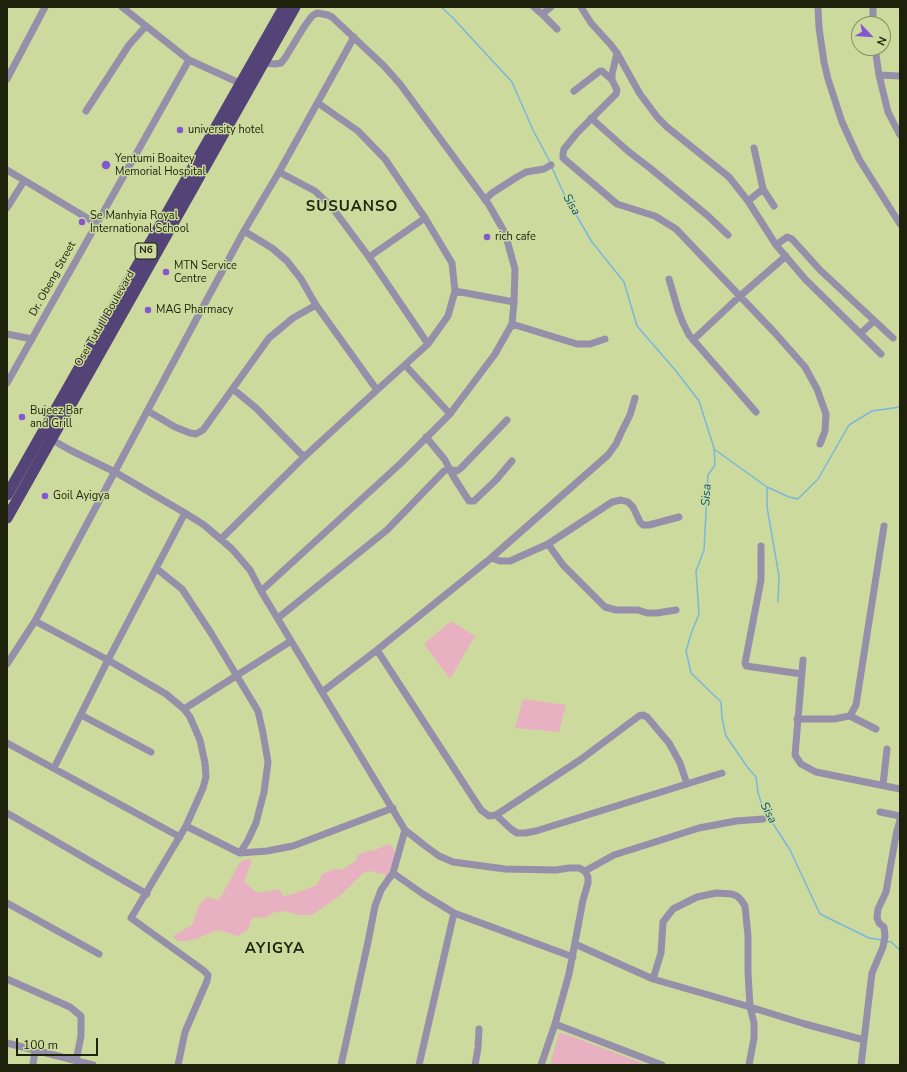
<!DOCTYPE html>
<html>
<head>
<meta charset="utf-8">
<style>
  body { margin:0 }
  #map { position:relative; width:907px; height:1072px; overflow:hidden; background:#ccda9e; font-family:"Nunito Sans",sans-serif }
  canvas { display:block }
  .frame { position:absolute; inset:0; border:8px solid #1e220a; pointer-events:none }
  .north { position:absolute; left:851px; top:16px; width:40px; height:40px; box-sizing:border-box; background:#ccda9e; border:1px solid #869063; border-radius:50%; rotate:115deg; font-size:11px; font-weight:700; line-height:16px; text-align:center; color:#1e220a }
  .north::after { content:''; display:block; margin:auto; width:14px; height:18px; background:#8556cf; clip-path:polygon(50% 0,100% 100%,50% 72%,0 100%) }
  .scale { position:absolute; left:16px; top:1038px; width:82px; height:18px; box-sizing:border-box; border:2px solid #1e220a; border-top:0; padding-left:5px; font-size:12px; line-height:14px; white-space:nowrap; color:#1e220a; -webkit-text-stroke:3px #ccda9e; paint-order:stroke }
</style>
</head>
<body>
<div id="map">
<canvas width="907" height="1072"></canvas>
<div class="frame"></div>
<div class="north">N</div>
<div class="scale">100 m</div>
</div>
<script>
const ctx = document.querySelector('canvas').getContext('2d');
ctx.lineJoin = 'round';
function paint(path, color) {
  ctx.fillStyle = color;
  ctx.fill(path, 'evenodd');
}
function shape(rows) {
  const path = new Path2D();
  for (const r of rows) {
    path.moveTo(r[0], r[1]);
    for (let i = 2; i < r.length; i += 2) path.lineTo(r[i], r[i + 1]);
  }
  return path;
}
function trace(path, color, width, dash) {
  ctx.strokeStyle = color;
  ctx.lineWidth = width;
  ctx.lineCap = dash ? 'butt' : 'round';
  ctx.setLineDash(dash || []);
  ctx.stroke(path);
}
function write(font, color, halo, rows, align = 'center') {
  ctx.font = font + ' "Nunito Sans",sans-serif';
  ctx.lineWidth = 3;
  ctx.setLineDash([]);
  ctx.textBaseline = 'middle';
  ctx.strokeStyle = halo;
  ctx.fillStyle = color;
  for (const [text, x, y, turn = 0] of rows) {
    ctx.save();
    ctx.translate(x, y);
    ctx.rotate((+turn || 0) * Math.PI / 180);
    ctx.textAlign = isNaN(turn) ? turn : align;
    if (halo) ctx.strokeText(text, 0, 0);
    ctx.fillText(text, 0, 0);
    ctx.restore();
  }
}
paint(shape([
  [451,621,475,636,450,679,424,644],
  [523,699,566,705,559,732,515,728],
  [389,844,392,846,396,855,393,869,385,882,385,873,380,874,371,871,363,873,342,894,312,915,299,915,284,911,272,913,265,918,255,917,250,921,250,924,248,930,238,936,218,930,196,939,186,941,177,941,173,936,192,925,199,905,207,897,219,900,240,862,251,858,251,863,244,881,257,893,273,890,280,890,283,896,293,894,317,885,322,874,334,869,341,870,356,861,357,855,369,851,375,850],
  [559,1033,571,1036,647,1065,550,1065]
]), '#e8b1c2');
trace(shape([
  [441,7,452,17,512,82,533,130,550,162],
  [552,168,564,194,592,242,624,282,637,326,676,371,699,401,714,448,715,465,708,475,704,550,696,571,699,614,691,634,686,651,691,673,721,702,722,718,726,736,748,768,756,777,758,793,763,808,790,850,820,914,869,938,882,940],
  [714,449,767,487,789,497,798,499,818,479,849,425,872,411,900,407],
  [767,487,767,507,779,576,778,602],
  [886,941,891,942,900,950]
]), '#7ab6de', 1.5);
trace(shape([
  [122,7,189,60,244,85],
  [534,7,542,14,551,7],
  [581,7,591,23,611,45,617,53,640,94,658,118,667,127,729,177,748,201,776,245,805,279,881,354],
  [818,7,819,28,824,62,828,79,842,122,859,159,900,224],
  [873,7,873,24],
  [542,14,557,29],
  [875,48,879,75,888,112,900,135],
  [617,53,612,74,612,80,617,90,616,94,577,133,564,149,563,154,563,158,617,204,655,216,676,229,775,333,805,367,817,389,826,414,825,431,820,444],
  [879,75,900,76],
  [7,79,45,7],
  [574,91,600,71,602,71,612,80],
  [86,111,129,45,146,26],
  [591,118,629,152,650,168,708,216,728,235],
  [754,148,763,189,774,206],
  [7,170,97,224],
  [279,172,315,191,331,206,369,257,428,344],
  [485,200,492,193,517,177,526,172,544,169,551,165],
  [748,201,763,189],
  [7,208,24,181],
  [244,231,272,248,287,261,301,279,316,305,377,390],
  [776,245,787,237,792,239,820,270,893,338],
  [369,257,425,218],
  [669,279,678,310,683,323,689,335,756,412],
  [455,291,514,302],
  [512,324,577,344,590,344,605,339],
  [861,333,874,321],
  [7,334,32,339],
  [693,340,740,296,786,256],
  [405,365,450,414],
  [7,383,189,60],
  [233,389,256,408,304,457],
  [148,411,175,427,190,433,196,434,203,430,269,338,293,318,316,305],
  [426,437,445,460,453,476,469,501,474,501,496,480,512,461],
  [49,438,70,450,115,472,185,513,204,525,232,549,250,570,261,591,405,830,424,845,439,856,453,862,505,869,556,870,569,868,579,868,585,871,588,877,588,883,583,900,569,974,555,1024,662,1065],
  [221,539,304,457,377,390,428,344,448,316,455,291,452,263,425,218,385,159,358,131,318,103],
  [548,544,563,565,605,607,616,610,638,610,647,613,657,613,676,610],
  [761,546,761,580,745,663,746,666,802,674],
  [491,558,500,561,510,561,548,544,612,502,621,500,628,502,633,507,640,522,643,525,649,525,679,517],
  [157,569,182,589,211,633,258,711,263,733,268,762,264,792,256,823,248,840,240,853],
  [261,591,400,464,450,414,495,354,512,324,514,302,515,269,505,233,489,205,400,84,384,66,332,17,328,15,317,13,312,16,304,27,285,58,281,63,275,64,264,63],
  [278,618,387,530,444,471,450,469,457,471,461,468,507,420],
  [35,621,108,660,166,694,184,709,190,717,200,740,205,763,206,777,203,788,186,826,131,918,203,970,208,975,207,981,185,1032,178,1065],
  [377,650,481,810,489,816,496,815,580,760,639,716,643,715,647,717,669,743,680,763,687,784],
  [803,660,795,755,801,764,816,772,900,789],
  [7,664,35,621,205,303,244,231,279,172,354,37],
  [322,692,377,650,491,558,608,455,616,444,621,433,630,415,635,398],
  [184,709,291,641],
  [81,715,151,752],
  [850,716,876,729],
  [797,719,834,719,844,717,850,716,856,705,884,526],
  [7,743,180,837],
  [54,768,108,660,185,513],
  [883,785,887,749],
  [880,812,900,816],
  [7,813,147,894],
  [496,815,511,829,517,833,525,833,536,831,722,773],
  [186,826,240,853,267,851,293,846,393,808],
  [585,871,614,855,699,828,736,821,763,819],
  [393,873,423,894,454,913,573,957],
  [7,903,99,954],
  [575,944,653,979,750,1007,754,1023,754,1038,749,1065],
  [7,979,70,1007,81,1016,81,1036,76,1061],
  [653,979,661,953,663,922,673,909,697,897,716,893,732,894,737,896,741,900,745,906,748,936,748,972,750,1007,805,1024,864,1040],
  [7,1043,93,1065],
  [33,1065,35,1050],
  [341,1065,368,942,375,906,381,890,393,873,405,830],
  [419,1065,454,913],
  [475,1065,478,1048,479,1029],
  [541,1065,555,1024],
  [861,1065,872,973,883,947,885,936,884,927,879,923,877,918,878,909,886,892,896,835,900,820]
]), '#968fa9', 7);
trace(shape([
  [7,495,284,7],
  [7,518,295,7]
]), '#544376', 11);
for (const [x, y, r, color] of [
  [180,130,4,"#8556cf"],
  [106,165,5,"#8556cf"],
  [82,222,4,"#8556cf"],
  [487,237,4,"#8556cf"],
  [166,272,4,"#8556cf"],
  [148,310,4,"#8556cf"],
  [22,417,4,"#8556cf"],
  [45,496,4,"#8556cf"]
]) {
  const dot = new Path2D();
  dot.arc(x, y, r, 0, 2 * Math.PI);
  ctx.fillStyle = color;
  ctx.fill(dot);
  trace(dot, '#ccda9e', 1.5);
}
for (const [x, y, w] of [
  [146,251,22]
]) {
  const box = new Path2D();
  box.roundRect(x - w / 2, y - 8, w, 16, 3);
  ctx.fillStyle = '#ccda9e';
  ctx.fill(box);
  trace(box, '#1e220a', 1);
}
write('bold 10px', '#1e220a', null, [
  ["N6",146,251]
]);
write('11px', '#1e220a', '#ccda9e', [
  ["university hotel",188,130],
  ["Yentumi Boaitey",115,159],
  ["Memorial Hospital",115,172],
  ["Se Manhyia Royal",90,216],
  ["International School",90,229],
  ["rich cafe",495,237],
  ["MTN Service",174,266],
  ["Centre",174,279],
  ["MAG Pharmacy",156,310],
  ["Bujeez Bar",30,411],
  ["and Grill",30,424],
  ["Goil Ayigya",53,496]
], 'left');
write('11px', '#1e220a', '#ccda9e', [
  ["Dr. Obeng Street",53,279,-61],
  ["Osei Tutu II Boulevard",105,319,-60]
]);
write('italic 12px', '#004f75', '#ccda9e', [
  ["Sisa",571,205,60],
  ["Sisa",707,495,-87],
  ["Sisa",768,813,63]
]);
ctx.letterSpacing = '1px';
write('bold 15px', '#1e220a', '#ccda9e', [
  ["SUSUANSO",352,207],
  ["AYIGYA",275,949]
]);
ctx.letterSpacing = '0px';
</script>
</body>
</html>
